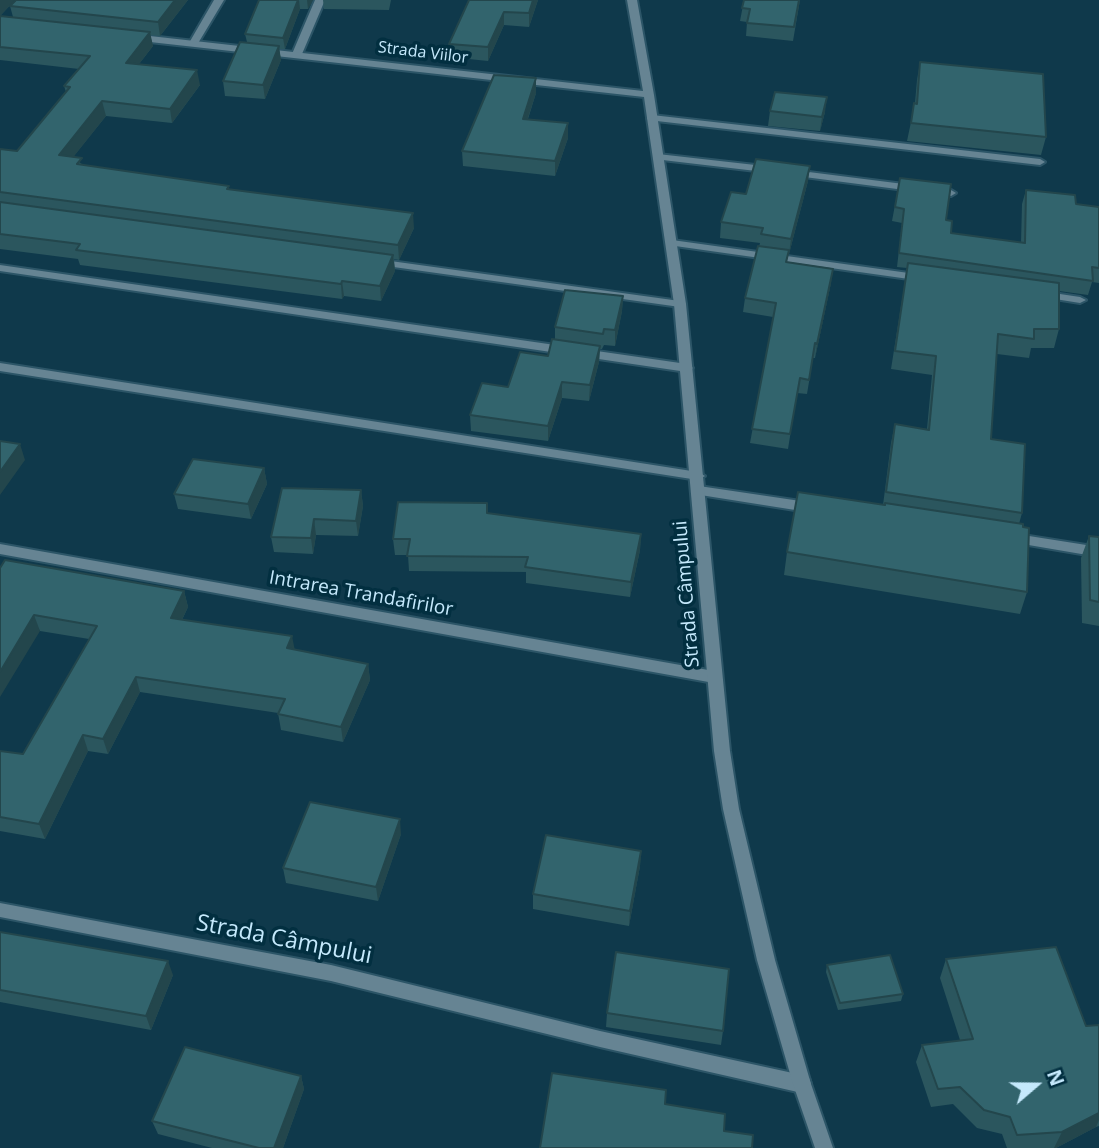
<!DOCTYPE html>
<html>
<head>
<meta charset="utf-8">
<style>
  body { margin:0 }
  #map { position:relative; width:1099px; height:1148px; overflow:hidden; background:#0f394b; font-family:"Open Sans",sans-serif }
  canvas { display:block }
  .north { position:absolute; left:1001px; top:1050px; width:70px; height:70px; -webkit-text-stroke:5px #022f40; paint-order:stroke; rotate:70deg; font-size:19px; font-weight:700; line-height:28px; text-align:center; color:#c5e9fc }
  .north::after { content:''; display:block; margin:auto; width:24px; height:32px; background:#c5e9fc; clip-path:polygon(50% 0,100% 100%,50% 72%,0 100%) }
</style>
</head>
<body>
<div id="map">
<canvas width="1099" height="1148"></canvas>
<div class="north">N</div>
</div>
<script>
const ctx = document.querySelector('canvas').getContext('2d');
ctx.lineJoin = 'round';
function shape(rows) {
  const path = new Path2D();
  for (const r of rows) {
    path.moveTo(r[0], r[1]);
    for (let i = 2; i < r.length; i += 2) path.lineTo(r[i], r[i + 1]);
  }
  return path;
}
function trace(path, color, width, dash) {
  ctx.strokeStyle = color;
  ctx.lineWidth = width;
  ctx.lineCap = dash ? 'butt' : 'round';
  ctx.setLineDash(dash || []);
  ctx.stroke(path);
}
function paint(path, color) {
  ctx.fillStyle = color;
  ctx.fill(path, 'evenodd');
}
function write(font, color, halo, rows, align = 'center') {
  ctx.font = font + ' "Open Sans",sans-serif';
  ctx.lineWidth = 7;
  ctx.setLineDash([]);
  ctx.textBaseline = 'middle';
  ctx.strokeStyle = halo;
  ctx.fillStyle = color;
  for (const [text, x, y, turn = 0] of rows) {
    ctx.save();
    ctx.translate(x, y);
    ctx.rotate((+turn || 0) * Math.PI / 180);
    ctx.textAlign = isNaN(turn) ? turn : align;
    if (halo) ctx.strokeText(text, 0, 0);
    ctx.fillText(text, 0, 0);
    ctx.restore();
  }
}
const service = shape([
  [699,486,814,503,821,508,814,513,694,494,692,491,699,486],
  [1010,533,1099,547,1099,557,1005,541,1003,538,1005,535,1010,533]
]);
const minor = shape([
  [214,0,224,0,197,45,191,45,189,43,214,0],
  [315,0,325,0,302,54,294,56,292,54,315,0],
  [652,115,1040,159,1045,162,1040,165,648,120,647,118,652,115],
  [658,154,773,167,778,170,773,173,654,159,654,155,658,154],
  [793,170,951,190,956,193,951,196,789,175,788,173,793,170],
  [672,240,923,275,929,278,923,281,668,245,668,241,672,240],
  [376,259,680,301,686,304,680,307,372,264,370,262,376,259],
  [0,265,687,364,693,368,687,372,0,271,0,265],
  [1040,291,1080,297,1086,300,1080,303,1036,296,1034,294,1040,291],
  [0,363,698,472,705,476,698,480,0,371,0,363],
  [0,544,714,671,719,673,721,677,719,681,714,683,0,554,0,544],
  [0,903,331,965,600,1031,802,1075,809,1078,811,1084,809,1090,802,1093,600,1047,331,981,0,917,0,903]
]);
const tertiary = shape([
  [627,0,637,0,654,95,686,304,730,751,739,809,775,960,811,1084,833,1148,815,1148,793,1084,757,960,723,809,714,751,674,304,644,97,132,40,127,37,132,34,643,91,627,0]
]);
trace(service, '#2c5567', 4);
trace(minor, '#2c5567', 4);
trace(tertiary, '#2c5567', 4);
paint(service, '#668493');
paint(minor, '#668493');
paint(tertiary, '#668493');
paint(shape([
  [0,0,15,0,0,16,13,17,10,6,16,0,188,0,160,36,150,35,153,46,139,64,200,85,172,123,106,116,73,157,83,165,229,186,229,189,414,228,399,260,394,259,395,271,381,301,344,296,342,299,80,265,78,259,0,249,0,149,17,151,66,92,64,86,79,69,0,60],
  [259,0,313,0,308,9,300,9,285,49,279,49,281,60,265,99,225,96,223,81,247,42,245,34],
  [323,0,391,0,389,10,324,9],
  [469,0,538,0,529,27,504,25,488,61,449,57,449,44],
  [744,0,800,0,793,41,746,36,747,22,740,21],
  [920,62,1046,137,1041,155,907,141,915,103,917,80],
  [536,93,528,119,568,138,555,176,463,166,462,151],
  [770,111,825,112,820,131,768,126],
  [900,178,946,220,951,233,1021,243,1022,204,1026,190,1076,204,1099,207,1099,283,1092,282,1088,295,1059,291,1059,329,1054,348,1031,348,1029,358,997,354,991,439,1022,513,1019,524,1027,592,1020,614,784,575,787,552,883,505,891,443,895,424,927,429,932,375,891,369,907,268,897,267,902,223,892,221],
  [808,181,789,254,788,254,787,262,831,283,815,358,813,358,807,394,797,393,788,449,750,443,773,317,743,312,745,298,760,243,720,238,721,222,746,194],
  [623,296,622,311,615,346,604,345,602,349,600,349,599,362,589,401,562,398,548,441,471,431,470,415,548,356,555,340,555,327],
  [264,468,267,484,251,519,178,509,174,494],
  [361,490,363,506,358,536,316,535,313,554,274,552,271,537],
  [487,503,487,513,641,534,640,550,630,597,526,583,526,572,409,571,408,555,395,555,393,539],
  [1089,536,1099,537,1099,626,1082,623,1081,558],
  [0,568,184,591,188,607,182,620,295,649,368,664,370,680,343,742,281,730,278,713,140,692,108,754,88,751,45,839,0,831,0,751,23,754,89,639,40,631],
  [401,834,378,901,286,883,283,868],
  [641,851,640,866,629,926,533,909,533,894],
  [0,932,173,975,151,1030,0,1002],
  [946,959,1086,1026,1099,1025,1099,1126,1096,1127,1056,1148,1007,1148,1002,1134,977,1128,953,1104,931,1107,916,1062,922,1045,960,1040,940,978],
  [827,965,903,994,901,1001,838,1010,826,972],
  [607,1013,723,1031,721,1045,606,1027],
  [301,1076,304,1089,283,1148,212,1148,158,1134,152,1121]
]), '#2b565e');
paint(shape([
  [0,0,15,0,0,16],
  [175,0,188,0,160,36,158,22],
  [298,0,299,0,300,9,285,49,283,38],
  [307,0,313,0,308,9],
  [533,0,538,0,529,27,529,13],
  [504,12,504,25,488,61,488,47],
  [150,32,153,46,129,77,126,63],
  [279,46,281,60,265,99,263,85],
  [197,70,200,85,172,123,170,109],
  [536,78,536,93,523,133,523,119],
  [827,97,825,112,820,131,822,117],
  [102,101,106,116,63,170,59,155],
  [568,123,568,138,555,176,555,161],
  [810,166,808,181,789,254,791,239],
  [413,213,414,228,399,260,398,245],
  [393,255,395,271,381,301,380,286],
  [833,269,831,283,815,358,817,344],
  [342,281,344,296,342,299,341,284],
  [623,296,622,311,615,346,615,330],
  [600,346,599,362,589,401,590,385],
  [562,382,562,398,548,441,548,426],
  [20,444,25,460,0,495,0,472],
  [264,468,267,484,251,519,248,504],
  [361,490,363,506,358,536,356,521],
  [314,519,316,535,313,554,311,538],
  [641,534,640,550,630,597,631,582],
  [184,591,188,607,175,634,171,618],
  [34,615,40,631,0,697,0,672],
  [292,636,295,651,287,648],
  [368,664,370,680,343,742,341,727],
  [136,677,140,692,108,754,103,739],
  [83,735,88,751,45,839,39,824],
  [400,819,401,834,378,901,376,887],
  [641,851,640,866,629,926,630,911],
  [168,961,173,975,151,1030,146,1016],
  [301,1076,304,1089,283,1148,274,1148],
  [1099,1113,1099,1120,1096,1127,1056,1148,1054,1148,1062,1132]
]), '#23464c');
const building = shape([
  [16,0,175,0,158,22,10,6,16,0],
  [259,0,298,0,283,38,245,34,259,0],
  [469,0,533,0,529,13,504,12,488,47,449,44,469,0],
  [744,0,799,0,794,27,747,23,750,9,742,8,744,0],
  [0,16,150,32,126,63,197,70,170,109,102,101,59,155,82,158,77,164,229,186,227,189,413,213,398,245,0,192,0,149,17,151,70,87,64,86,90,56,0,47,0,16],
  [240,42,279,46,263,85,223,81,240,42],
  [920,62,1043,74,1046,137,911,123,914,103,917,104,920,62],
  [494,75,536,78,523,119,568,123,555,161,462,151,494,75],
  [775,92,827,97,822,117,770,111,775,92],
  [756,159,810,166,791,239,761,234,763,228,721,222,731,192,746,194,756,159],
  [900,178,951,184,946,220,952,221,951,233,1025,243,1026,190,1075,195,1076,204,1099,207,1099,268,1092,267,1093,281,899,253,904,209,895,207,900,178],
  [0,202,393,255,380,286,342,281,341,284,76,250,80,244,0,234,0,202],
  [758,246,789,250,786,262,833,269,817,344,815,343,809,380,800,378,790,434,752,429,776,303,745,298,758,246],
  [908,263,1059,283,1059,329,1034,329,1034,339,998,334,991,439,1025,444,1022,513,886,492,895,424,929,430,936,356,895,351,908,263],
  [565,290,623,296,615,330,604,329,603,334,555,327,565,290],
  [552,339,600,346,590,385,562,382,548,426,470,415,482,383,508,387,520,352,548,356,552,339],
  [0,441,20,444,0,472,0,441],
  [193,459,264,468,248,504,174,494,193,459],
  [282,488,361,490,356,521,314,519,311,538,271,537,282,488],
  [798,492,885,505,885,503,1023,524,1023,527,1029,528,1027,592,787,552,798,492],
  [398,502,487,503,487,513,641,534,631,582,525,567,528,557,407,556,410,539,393,539,398,502],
  [1089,536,1099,537,1099,602,1090,600,1089,536],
  [5,560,184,591,171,618,292,636,287,648,368,664,341,727,278,714,285,699,136,677,103,739,83,735,39,824,0,817,0,751,23,754,97,626,34,615,0,672,0,568,5,560],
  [310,802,400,819,376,887,283,868,310,802],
  [546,835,641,851,630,911,533,894,546,835],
  [0,932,168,961,146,1016,0,990,0,932],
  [1056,947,1086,1026,1099,1025,1099,1113,1062,1132,1017,1135,1010,1117,984,1110,960,1087,938,1089,922,1045,973,1039,946,959,1056,947],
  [616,952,729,969,723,1031,607,1013,616,952],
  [890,955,903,994,840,1003,827,965,890,955],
  [185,1047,301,1076,274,1148,259,1148,152,1121,185,1047],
  [552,1073,666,1090,665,1104,725,1114,724,1131,753,1135,752,1148,540,1148,552,1073]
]);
paint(building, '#32646d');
trace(building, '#23464c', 2);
write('16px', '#c5e9fc', '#022f40', [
  ["Strada Viilor",423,53,7]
]);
write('19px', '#c5e9fc', '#022f40', [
  ["Intrarea Trandafirilor",361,594,10],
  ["Strada Câmpului",687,594,-95]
]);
write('23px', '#c5e9fc', '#022f40', [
  ["Strada Câmpului",284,940,11]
]);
</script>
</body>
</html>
